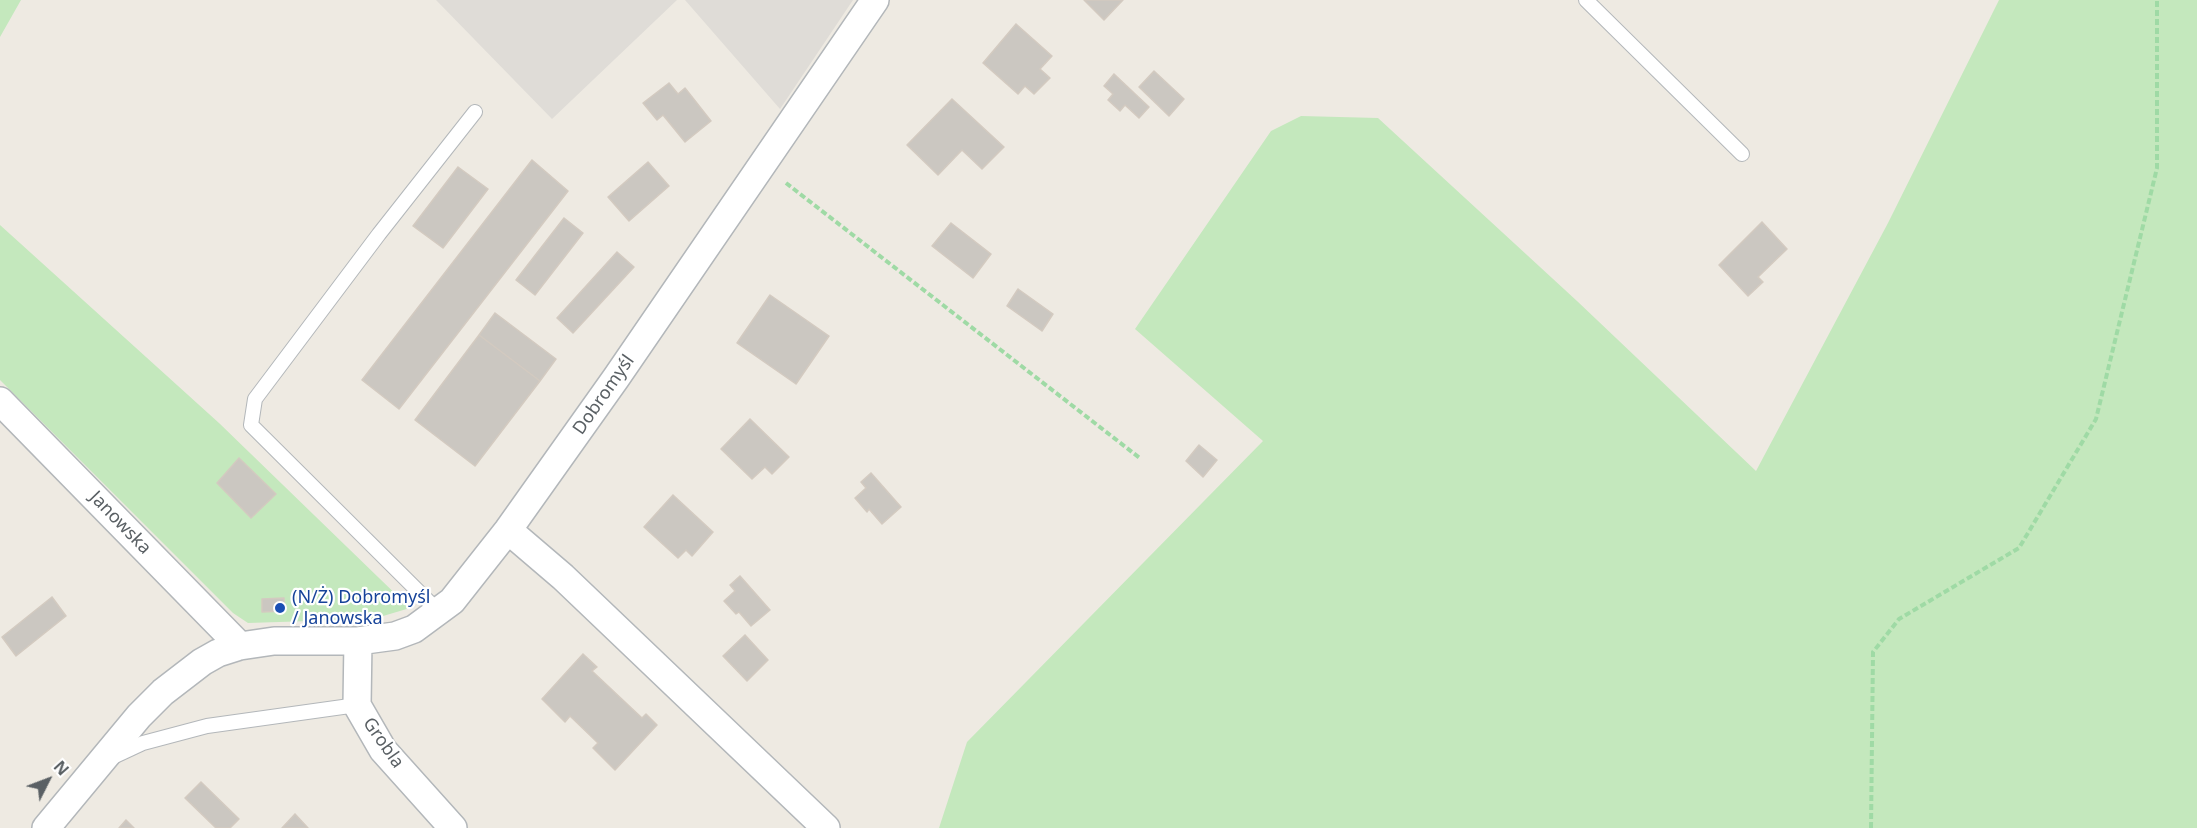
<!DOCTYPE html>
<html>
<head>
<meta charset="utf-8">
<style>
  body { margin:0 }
  #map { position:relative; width:2197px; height:828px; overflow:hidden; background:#eeeae2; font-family:"Noto Sans",sans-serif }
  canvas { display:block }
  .north { position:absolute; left:18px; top:750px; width:60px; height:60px; -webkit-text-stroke:4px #fff; paint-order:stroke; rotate:48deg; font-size:16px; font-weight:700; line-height:24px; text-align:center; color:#5a6064 }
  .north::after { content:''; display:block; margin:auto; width:21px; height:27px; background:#5a6064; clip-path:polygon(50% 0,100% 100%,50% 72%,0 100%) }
</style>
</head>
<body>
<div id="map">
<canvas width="2197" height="828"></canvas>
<div class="north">N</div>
</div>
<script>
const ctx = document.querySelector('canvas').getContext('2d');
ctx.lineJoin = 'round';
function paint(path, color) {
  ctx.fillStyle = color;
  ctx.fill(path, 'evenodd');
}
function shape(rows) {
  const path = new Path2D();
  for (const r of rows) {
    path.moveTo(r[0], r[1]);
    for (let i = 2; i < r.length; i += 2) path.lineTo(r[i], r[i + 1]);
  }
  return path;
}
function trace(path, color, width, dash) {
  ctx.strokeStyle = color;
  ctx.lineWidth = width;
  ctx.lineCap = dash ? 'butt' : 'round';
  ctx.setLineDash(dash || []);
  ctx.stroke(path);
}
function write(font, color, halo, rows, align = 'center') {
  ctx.font = font + ' "Noto Sans",sans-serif';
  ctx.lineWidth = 4.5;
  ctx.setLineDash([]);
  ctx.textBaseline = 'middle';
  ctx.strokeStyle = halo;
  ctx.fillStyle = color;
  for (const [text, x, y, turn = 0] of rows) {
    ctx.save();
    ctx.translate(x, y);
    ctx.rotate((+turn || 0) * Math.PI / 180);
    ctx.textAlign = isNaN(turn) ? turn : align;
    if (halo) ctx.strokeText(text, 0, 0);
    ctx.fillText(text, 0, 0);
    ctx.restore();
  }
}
paint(shape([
  [436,0,677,0,552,119],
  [685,0,853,0,780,109]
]), '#dfdcd7');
paint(shape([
  [0,0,21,0,0,37],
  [1999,0,2197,0,2197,828,939,828,967,742,1263,441,1135,329,1271,131,1301,116,1378,118,1577,301,1756,471,1888,223],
  [0,225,219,423,410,608,373,619,248,623,233,613,0,380]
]), '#c4e8bd');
const building = shape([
  [1084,0,1123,0,1104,20,1084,0],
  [1016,24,1052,56,1040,69,1050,78,1034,94,1025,86,1018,94,983,63,1016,24],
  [1154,71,1184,99,1169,116,1139,87,1154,71],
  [1114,74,1149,107,1139,118,1125,105,1120,111,1108,100,1113,94,1104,86,1114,74],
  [669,83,678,94,685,88,711,121,685,142,663,115,657,120,643,103,669,83],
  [952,99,1004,147,982,169,962,150,938,175,907,145,952,99],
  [532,160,568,191,399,409,362,380,532,160],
  [648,162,669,186,629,221,608,197,648,162],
  [458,167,488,189,443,248,413,226,458,167],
  [564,218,583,233,535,295,516,280,564,218],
  [1762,222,1787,249,1758,277,1763,282,1748,296,1719,265,1762,222],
  [951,223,991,254,973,278,932,246,951,223],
  [617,252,634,267,573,333,557,318,617,252],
  [1018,289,1053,314,1042,331,1007,306,1018,289],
  [770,295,829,336,796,384,737,343,770,295],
  [495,313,556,359,540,381,479,335,495,313],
  [479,335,540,381,475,466,415,420,479,335],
  [750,419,789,457,772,474,765,467,752,479,721,449,750,419],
  [1199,445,1217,460,1203,477,1186,461,1199,445],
  [239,458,276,494,251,518,217,483,239,458],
  [871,473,901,507,882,524,869,509,867,512,855,498,866,488,861,482,871,473],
  [673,495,713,532,692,556,686,550,678,558,644,527,673,495],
  [740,576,770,610,751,626,739,612,736,614,724,601,735,591,730,585,740,576],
  [52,597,66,616,16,656,2,637,52,597],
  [284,598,284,611,262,612,262,599,284,598],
  [745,635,768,660,747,681,723,656,745,635],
  [583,654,597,667,592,671,642,718,646,714,657,725,615,770,593,748,598,743,570,716,565,722,542,699,583,654],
  [201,782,239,819,230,828,216,828,185,798,201,782],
  [295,814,308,828,282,828,295,814],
  [126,820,134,828,119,828,126,820]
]);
paint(building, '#cbc7c1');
trace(building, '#d3cac0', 1.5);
const lane = shape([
  [1586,0,1742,154],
  [439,612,251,425,255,399,379,234,475,112],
  [113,757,143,743,207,726,357,705]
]);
const street = shape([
  [0,401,240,646],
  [508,530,563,577,826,828],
  [358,641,357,705,383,750,453,828],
  [46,828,139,716,163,692,202,662,218,653,240,646,274,641,358,641,395,636,414,629,452,601,508,530,616,378,875,0]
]);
trace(lane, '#b3b7ba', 16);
trace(street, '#b3b7ba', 30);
trace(shape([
  [786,183,1141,459],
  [1871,828,1873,652,1899,619,2019,548,2096,419,2157,168,2157,0]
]), '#9fdaa5', 4, [6, 3]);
trace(lane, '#fff', 14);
trace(street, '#fff', 27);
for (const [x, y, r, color] of [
  [280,608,6,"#1a4fb4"]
]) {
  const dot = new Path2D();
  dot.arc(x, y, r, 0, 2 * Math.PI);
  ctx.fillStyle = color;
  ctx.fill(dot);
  trace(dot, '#fff', 2);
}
write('18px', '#5a6064', '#fff', [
  ["Dobromyśl",604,395,-55],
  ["Janowska",120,523,46],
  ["Grobla",383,743,55]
]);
write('18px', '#164399', '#fff', [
  ["(N/Ż) Dobromyśl",292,598],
  ["/ Janowska",292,619]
], 'left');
</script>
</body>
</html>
